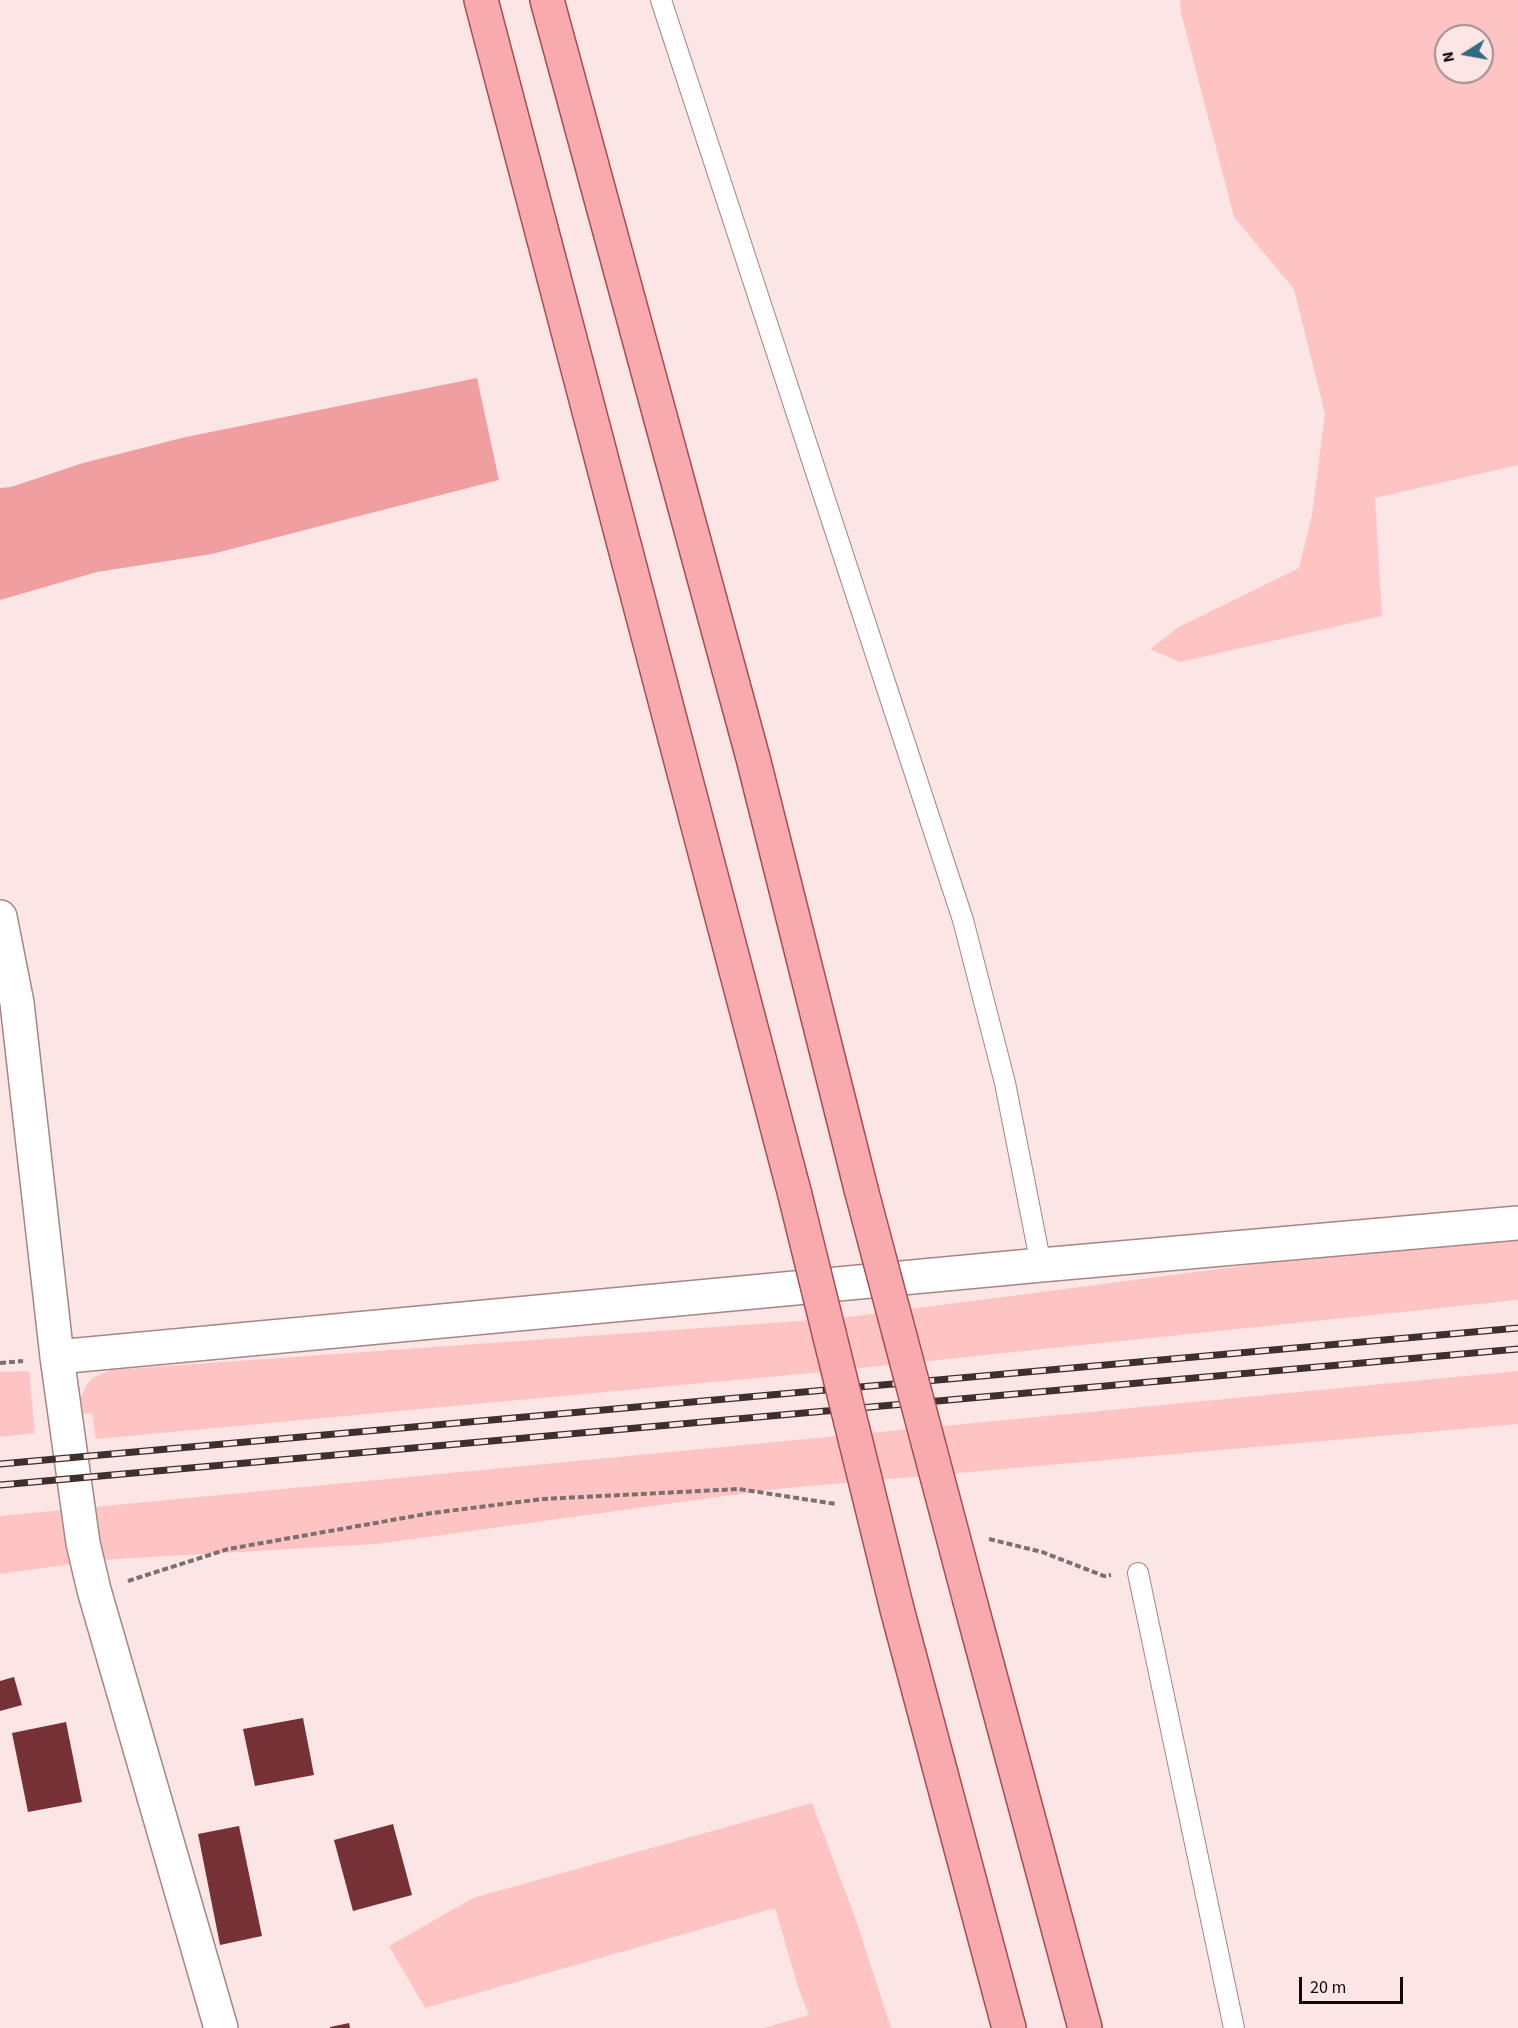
<!DOCTYPE html>
<html>
<head>
<meta charset="utf-8">
<style>
  body { margin:0 }
  #map { position:relative; width:1518px; height:2028px; overflow:hidden; background:#fce6e5; font-family:"Source Sans 3",sans-serif }
  canvas { display:block }
  .north { position:absolute; left:1434px; top:24px; width:60px; height:60px; box-sizing:border-box; background:#fce6e5; border:2px solid #9f8d8d; border-radius:50%; rotate:259deg; font-size:16px; font-weight:700; line-height:24px; text-align:center; color:#130808 }
  .north::after { content:''; display:block; margin:auto; width:21px; height:27px; background:#2f6b82; clip-path:polygon(50% 0,100% 100%,50% 72%,0 100%) }
  .scale { position:absolute; left:1299px; top:1977px; width:104px; height:27px; box-sizing:border-box; border:3px solid #130808; border-top:0; padding-left:8px; font-size:18px; line-height:21px; white-space:nowrap; color:#130808; -webkit-text-stroke:4px #fce6e5; paint-order:stroke }
</style>
</head>
<body>
<div id="map">
<canvas width="1518" height="2028"></canvas>
<div class="north">N</div>
<div class="scale">20 m</div>
</div>
<script>
const ctx = document.querySelector('canvas').getContext('2d');
ctx.lineJoin = 'round';
function paint(path, color) {
  ctx.fillStyle = color;
  ctx.fill(path, 'evenodd');
}
function shape(rows) {
  const path = new Path2D();
  for (const r of rows) {
    path.moveTo(r[0], r[1]);
    for (let i = 2; i < r.length; i += 2) path.lineTo(r[i], r[i + 1]);
  }
  return path;
}
function trace(path, color, width, dash) {
  ctx.strokeStyle = color;
  ctx.lineWidth = width;
  ctx.lineCap = dash ? 'butt' : 'round';
  ctx.setLineDash(dash || []);
  ctx.stroke(path);
}
paint(shape([
  [1180,0,1518,0,1518,465,1375,498,1382,616,1180,662,1150,649,1179,627,1299,568,1312,515,1325,414,1294,289,1234,217,1181,13],
  [1446,36,1482,36,1482,72,1446,72],
  [1518,1233,1518,1300,812,1373,96,1439,92,1413,80,1414,80,1399,87,1384,94,1377,111,1370,841,1318,1457,1238],
  [29,1371,35,1433,0,1437,0,1372],
  [1518,1371,1518,1424,776,1489,377,1544,100,1560,0,1574,0,1516],
  [812,1803,856,1920,891,2028,764,2028,809,2015,798,1987,775,1908,425,2008,389,1946,473,1898]
]), '#fec4c4');
paint(shape([
  [477,378,499,480,212,554,97,572,0,600,0,488,11,487,83,463,186,437]
]), '#ef9fa0');
paint(shape([
  [14,1677,22,1705,0,1711,0,1681],
  [303,1718,314,1775,255,1786,243,1729],
  [66,1722,82,1802,28,1812,12,1733],
  [393,1824,412,1895,353,1911,334,1840],
  [239,1826,262,1936,220,1945,198,1834],
  [349,2023,350,2028,330,2028,330,2027]
]), '#753135');
const lane = shape([
  [661,0,963,920,1005,1083,1041,1265],
  [1138,1573,1234,2028]
]);
const street = shape([
  [0,917,17,1003,57,1357,83,1543,94,1590,221,2028],
  [57,1357,1041,1265,1518,1223]
]);
const primary = shape([
  [481,0,795,1195],
  [547,0,753,758,861,1189],
  [970,1601,1085,2028],
  [897,1609,1009,2028]
]);
trace(lane, '#a68585', 22);
trace(street, '#a68585', 36);
trace(primary, '#a54d51', 36);
trace(shape([
  [0,1363,23,1361],
  [989,1539,1042,1552,1104,1576,1111,1575],
  [128,1581,228,1549,432,1513,543,1499,739,1489,836,1504]
]), '#7e6e6d', 4, [6, 3]);
trace(lane, '#fff', 20);
trace(street, '#fff', 33);
trace(primary, '#f8aaaf', 33);
const rail = shape([
  [0,1464,1518,1328],
  [0,1485,1518,1349]
]);
trace(rail, '#3c2f2e', 7);
trace(rail, '#fce6e5', 4.5, [14]);
const primaryBridge = shape([
  [861,1189,970,1601],
  [795,1195,897,1609]
]);
trace(primaryBridge, '#a54d51', 36, []);
trace(primaryBridge, '#f8aaaf', 33);
</script>
</body>
</html>
